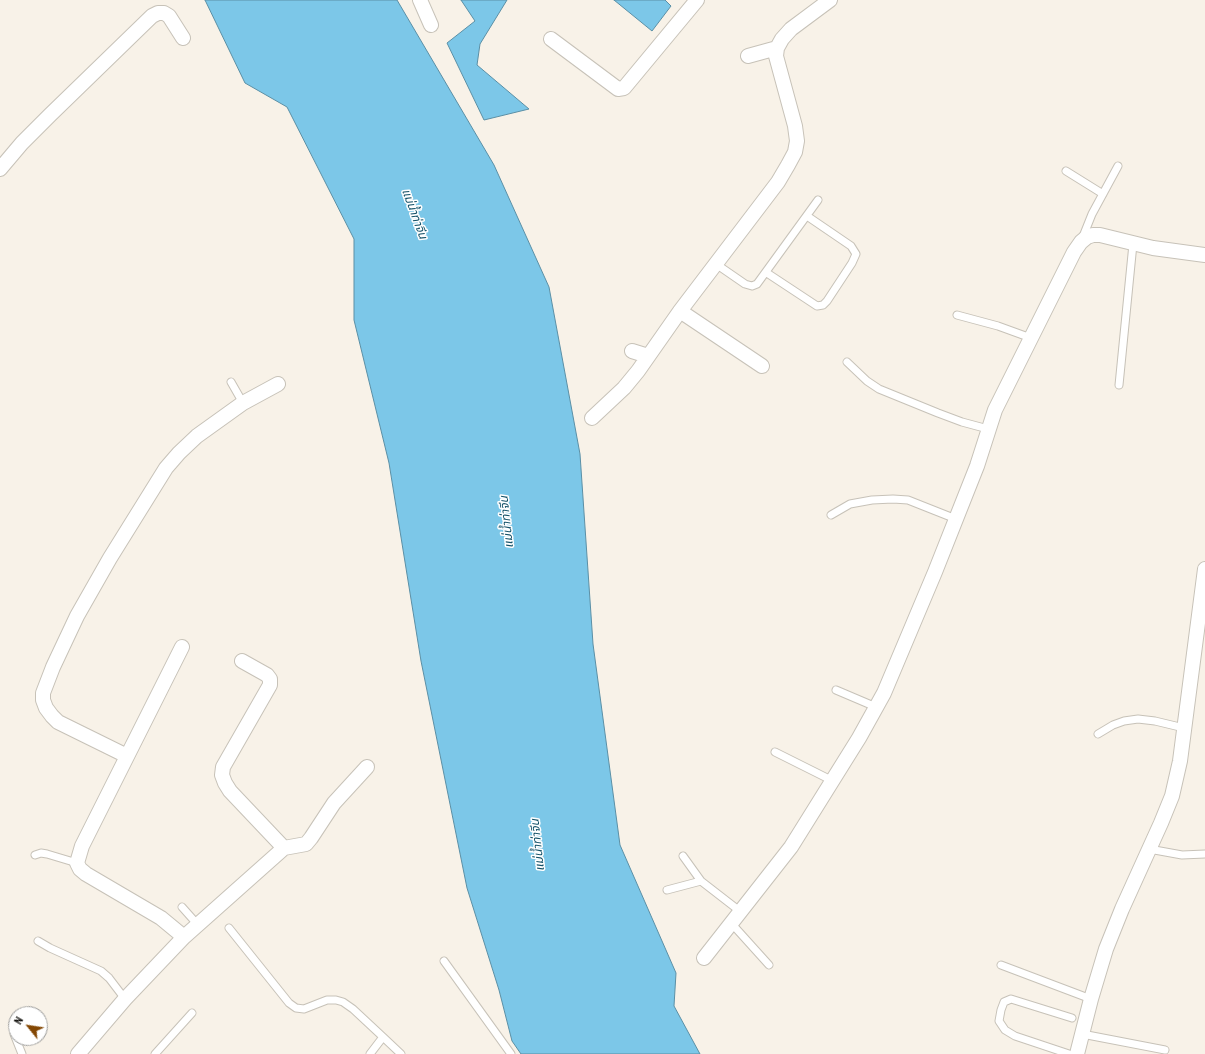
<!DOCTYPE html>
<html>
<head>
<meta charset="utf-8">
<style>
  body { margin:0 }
  #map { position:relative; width:1205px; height:1054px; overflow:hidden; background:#f8f2e8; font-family:"Archivo Narrow",sans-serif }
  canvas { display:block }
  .north { position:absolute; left:8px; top:1006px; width:40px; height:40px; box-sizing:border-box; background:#fff; border:1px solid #9e9e9c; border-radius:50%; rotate:300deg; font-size:11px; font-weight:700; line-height:16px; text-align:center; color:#0d0c08 }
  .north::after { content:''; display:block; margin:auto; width:14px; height:18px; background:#844703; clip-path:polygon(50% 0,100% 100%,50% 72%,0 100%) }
</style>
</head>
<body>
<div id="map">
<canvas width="1205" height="1054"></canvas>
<div class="north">N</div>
</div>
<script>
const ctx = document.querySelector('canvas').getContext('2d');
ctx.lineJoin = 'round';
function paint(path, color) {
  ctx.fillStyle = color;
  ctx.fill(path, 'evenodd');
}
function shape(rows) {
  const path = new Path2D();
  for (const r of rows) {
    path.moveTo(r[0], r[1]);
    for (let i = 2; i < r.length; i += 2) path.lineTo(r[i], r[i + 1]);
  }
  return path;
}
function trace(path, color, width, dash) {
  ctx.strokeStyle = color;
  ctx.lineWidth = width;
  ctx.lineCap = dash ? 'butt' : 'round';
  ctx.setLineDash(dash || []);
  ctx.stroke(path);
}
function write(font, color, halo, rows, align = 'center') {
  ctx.font = font + ' "Archivo Narrow","Noto Sans Thai",sans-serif';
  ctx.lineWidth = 3;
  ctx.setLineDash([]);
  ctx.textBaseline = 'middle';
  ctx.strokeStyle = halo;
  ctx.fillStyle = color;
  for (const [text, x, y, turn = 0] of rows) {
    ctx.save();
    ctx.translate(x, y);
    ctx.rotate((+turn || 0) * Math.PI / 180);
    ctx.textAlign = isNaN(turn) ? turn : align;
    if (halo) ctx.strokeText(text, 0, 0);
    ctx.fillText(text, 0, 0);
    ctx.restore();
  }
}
const water = shape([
  [205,0,397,0,494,165,549,287,580,454,593,644,620,845,676,973,674,1006,700,1054,521,1054,512,1041,499,990,467,888,421,661,389,463,354,320,354,239,287,107,245,83,205,0],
  [461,0,507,0,480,44,477,65,529,109,484,120,447,43,475,21,461,0],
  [614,0,665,0,671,6,652,31,614,0]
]);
paint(water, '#7cc7e8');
trace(water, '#5b8fa5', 1);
const service = shape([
  [1066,171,1103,194],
  [1082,239,1092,214,1118,166],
  [716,264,745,284,752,286,757,284,818,200],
  [767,273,817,306,823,305,827,301,852,263,856,254,851,246,807,216],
  [957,315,998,326,1031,338],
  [847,362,867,381,879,389,938,413,962,422,988,429],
  [231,382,243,403],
  [1119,385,1133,244],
  [831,515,850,504,872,500,893,499,908,500,956,519],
  [836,690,876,707],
  [1098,734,1113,725,1124,721,1138,719,1155,721,1184,728],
  [775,752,833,781],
  [1149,849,1182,855,1205,854],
  [35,855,41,853,47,854,77,863],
  [683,856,701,881,741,912],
  [667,890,701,881],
  [182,907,198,925],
  [732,924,769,965],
  [229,928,289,1003,296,1008,304,1009,327,1000,336,1000,343,1002,353,1009,383,1037],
  [38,941,50,948,101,971,109,978,125,999],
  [444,961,511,1054],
  [1001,965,1091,999],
  [14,1034,22,1054],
  [1082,1034,1165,1050],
  [155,1054,192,1013],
  [370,1054,383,1037,401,1054],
  [1069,1054,1015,1036,1005,1030,999,1021,1001,1010,1004,1002,1011,999,1072,1018]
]);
const minor = shape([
  [420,0,431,25],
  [551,39,618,89,624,88,697,0],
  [748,56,777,48],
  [0,169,22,143,50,115,152,16,158,13,164,13,169,16,183,38],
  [680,311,762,366],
  [632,351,648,356],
  [592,418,624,388,638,371,680,311,778,182,788,165,795,152,797,141,795,126,776,56,777,48,782,39,791,29,830,0],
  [182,647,82,846,77,863,80,869,86,874,161,918,184,937],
  [127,756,58,722,52,716,46,708,43,700,43,693,53,667,77,616,110,558,166,468,179,453,197,436,243,403,278,384],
  [284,848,306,844,311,838,334,803,367,767],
  [704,958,791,847,859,738,884,693,935,572,977,466,995,410,1074,252,1081,242,1087,237,1093,235,1100,235,1153,248,1205,255],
  [78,1054,125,999,184,937,284,848,230,791,225,783,222,775,223,767,270,685,270,679,267,675,242,661],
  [1077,1054,1091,999,1106,949,1122,909,1161,823,1172,796,1180,761,1205,569]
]);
trace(service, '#c7c2b8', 9);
trace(minor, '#c7c2b8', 16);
trace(service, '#fff', 7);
trace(minor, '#fff', 14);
write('italic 12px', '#135168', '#fff', [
  ["แม่น้ำท่าจีน",414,214,70],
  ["แม่น้ำท่าจีน",507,522,-96],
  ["แม่น้ำท่าจีน",538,845,-96]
]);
</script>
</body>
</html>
